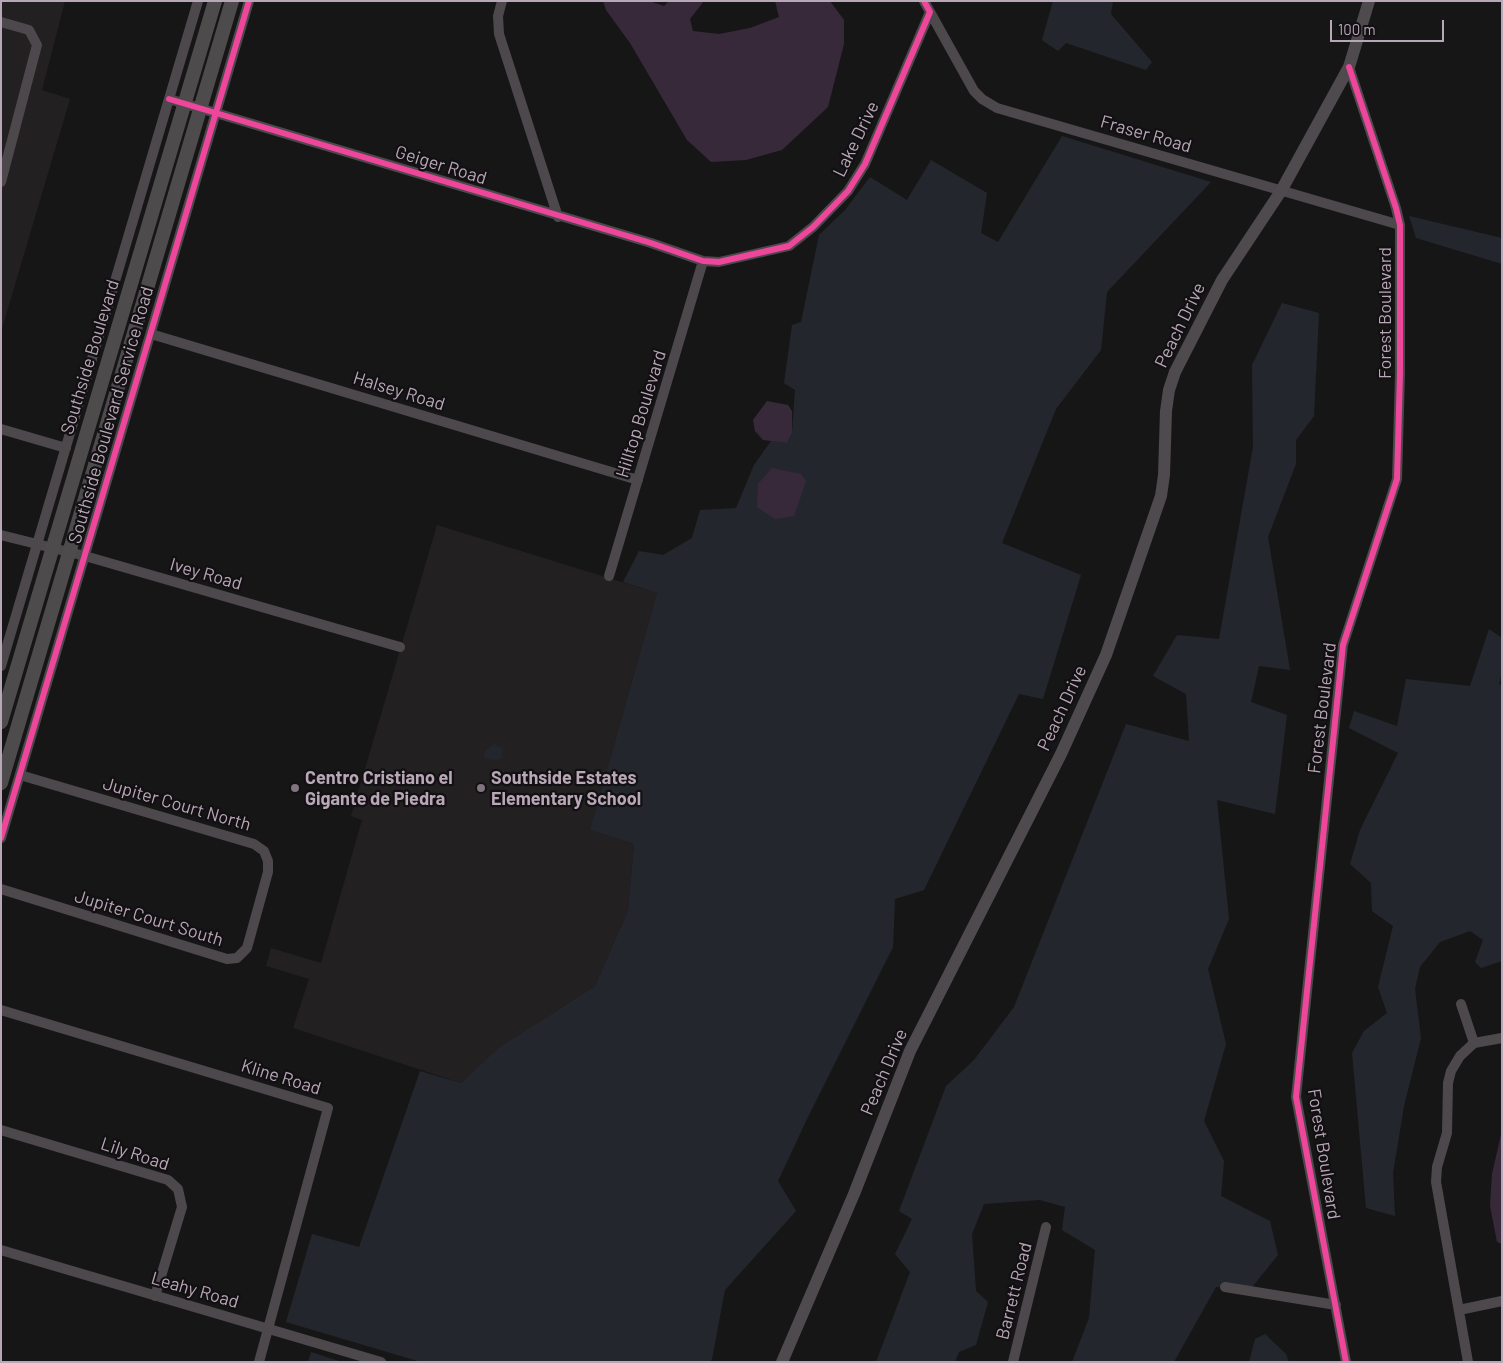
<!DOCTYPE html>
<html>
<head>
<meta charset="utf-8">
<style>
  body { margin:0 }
  #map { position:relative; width:1503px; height:1363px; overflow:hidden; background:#171617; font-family:Barlow,sans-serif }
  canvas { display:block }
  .frame { position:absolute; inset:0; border:2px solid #b8a7b6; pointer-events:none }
  .scale { position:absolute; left:1330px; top:20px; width:114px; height:22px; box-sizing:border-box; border:2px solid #b8a7b6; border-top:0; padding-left:6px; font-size:15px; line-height:18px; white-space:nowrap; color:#b8a7b6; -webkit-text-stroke:4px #121012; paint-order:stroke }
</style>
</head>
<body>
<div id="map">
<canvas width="1503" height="1363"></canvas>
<div class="frame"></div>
<div class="scale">100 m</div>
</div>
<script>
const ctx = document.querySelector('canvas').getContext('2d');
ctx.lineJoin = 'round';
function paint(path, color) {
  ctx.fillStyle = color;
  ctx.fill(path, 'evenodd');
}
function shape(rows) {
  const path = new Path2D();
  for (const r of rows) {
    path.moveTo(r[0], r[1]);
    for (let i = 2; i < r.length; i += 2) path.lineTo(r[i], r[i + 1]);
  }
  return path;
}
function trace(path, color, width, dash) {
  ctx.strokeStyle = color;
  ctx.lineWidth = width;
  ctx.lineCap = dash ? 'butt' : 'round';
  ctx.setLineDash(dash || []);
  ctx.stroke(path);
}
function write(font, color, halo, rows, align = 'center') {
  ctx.font = font + ' Barlow,sans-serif';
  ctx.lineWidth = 4.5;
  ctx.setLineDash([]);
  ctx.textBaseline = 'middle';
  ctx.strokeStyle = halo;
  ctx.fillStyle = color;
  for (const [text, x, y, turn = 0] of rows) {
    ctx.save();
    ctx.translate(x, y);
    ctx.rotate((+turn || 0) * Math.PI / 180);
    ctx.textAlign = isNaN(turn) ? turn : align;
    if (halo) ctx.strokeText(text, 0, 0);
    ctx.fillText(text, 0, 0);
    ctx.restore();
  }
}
paint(shape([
  [1,1,65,1,42,90,70,99,1,332],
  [437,525,657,593,590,830,634,844,628,910,595,986,498,1048,461,1083,293,1028,309,979,266,966,271,948,321,963,362,820,351,816]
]), '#232021');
paint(shape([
  [1053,1,1113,1,1111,14,1152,62,1146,70,1066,43,1058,51,1042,40],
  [1062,136,1211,182,1107,292,1101,350,1056,409,1002,543,1081,575,1043,699,1019,694,924,890,895,899,893,947,808,1117,778,1181,796,1211,725,1290,712,1359,710,1362,421,1362,286,1322,312,1234,359,1247,420,1071,461,1083,498,1048,595,986,628,910,634,844,590,830,657,593,623,582,639,551,663,555,692,538,700,510,736,508,754,465,771,441,787,443,792,433,795,390,784,383,792,325,801,322,819,235,845,210,870,177,907,200,931,160,987,193,981,233,998,242],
  [1409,216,1502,238,1502,264,1416,238],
  [1282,303,1319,313,1314,416,1296,440,1296,464,1268,537,1290,670,1259,666,1251,702,1287,715,1275,814,1217,800,1229,919,1208,969,1226,1044,1204,1121,1224,1161,1221,1196,1270,1221,1278,1255,1253,1286,1216,1287,1174,1362,1072,1362,1089,1318,1095,1250,1062,1230,1065,1207,1040,1200,984,1204,972,1234,976,1291,988,1302,976,1345,959,1352,955,1362,876,1362,910,1272,895,1254,912,1219,899,1211,946,1086,974,1060,1014,1007,1126,724,1189,741,1186,694,1153,676,1177,635,1219,639,1253,447,1252,365],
  [1489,629,1502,638,1502,672,1499,684,1502,686,1502,961,1481,968,1475,962,1483,940,1470,931,1440,942,1420,967,1415,989,1421,1038,1404,1106,1393,1173,1395,1216,1366,1208,1352,1053,1364,1031,1387,1013,1378,987,1393,926,1372,911,1371,883,1350,864,1360,830,1398,753,1349,728,1354,711,1397,726,1406,679,1470,686],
  [494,744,503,749,501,759,493,760,485,758,484,752],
  [1265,1334,1286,1354,1289,1362,1249,1362,1255,1339],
  [311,1352,342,1362,308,1362]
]), '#23272d');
paint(shape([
  [603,1,649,1,664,6,669,1,704,1,690,19,693,31,719,34,750,28,779,17,775,1,830,1,844,20,844,44,828,107,782,150,746,160,711,162,687,140,630,43,606,10],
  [767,401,788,405,792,411,792,433,787,443,763,440,755,431,753,420],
  [772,468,801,474,806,481,794,516,775,519,757,507,758,484],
  [1502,1130,1502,1244,1497,1242,1490,1206,1492,1174]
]), '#372939');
trace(shape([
  [502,1,498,16,499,34,558,217],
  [930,12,974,91,982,99,997,108,1400,225],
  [1,22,29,30,37,45,1,182],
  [169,99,651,243,703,261,719,262,789,246,813,227,848,191,865,164,930,12,924,1],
  [151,334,638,480],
  [1,429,66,448],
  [1,535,85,556,400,647],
  [609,576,703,261],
  [1,666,198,1],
  [1,838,249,1],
  [1,889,227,959,237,958,247,948,268,872,268,861,264,851,254,844,20,775],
  [1461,1004,1474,1043],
  [1,1010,328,1108,259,1362],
  [1474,1043,1502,1038],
  [1,1130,168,1180,178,1189,182,1207,155,1296],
  [1,1250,381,1362],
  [1225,1287,1336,1305],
  [1459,1310,1502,1301],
  [1013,1362,1046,1227],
  [1346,1362,1296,1097,1343,645,1397,479,1400,374,1400,225,1396,208,1349,67],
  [1468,1362,1436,1182,1437,1167,1447,1133,1448,1083,1451,1071,1460,1056,1474,1043]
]), '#4d484c', 10);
trace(shape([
  [782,1362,854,1194,910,1051,1061,754,1106,655,1161,496,1164,475,1166,411,1169,390,1175,372,1222,280,1281,191,1349,67,1369,1]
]), '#4e4a4e', 12);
trace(shape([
  [1,722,215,1],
  [1,783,232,1]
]), '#4e4b4d', 14);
trace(shape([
  [169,99,651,243,703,261,719,262,789,246,813,227,848,191,865,164,930,12,924,1],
  [1,838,249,1],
  [1346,1362,1296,1097,1343,645,1397,479,1400,374,1400,225,1396,208,1349,67]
]), '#ed469a', 6);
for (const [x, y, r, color] of [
  [295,788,5,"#80747e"],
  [481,788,5,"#80747e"]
]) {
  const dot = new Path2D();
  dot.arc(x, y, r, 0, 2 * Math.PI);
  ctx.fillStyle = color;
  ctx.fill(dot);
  trace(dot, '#121012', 2);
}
write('18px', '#b8a7b6', '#121012', [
  ["Fraser Road",1146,134,16],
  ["Lake Drive",856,139,-64],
  ["Geiger Road",441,165,17],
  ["Forest Boulevard",1385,313,-90],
  ["Peach Drive",1180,325,-64],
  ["Southside Boulevard",90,357,-73],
  ["Halsey Road",399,391,17],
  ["Hilltop Boulevard",641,414,-73],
  ["Southside Boulevard Service Road",111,415,-74],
  ["Ivey Road",206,574,16],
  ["Peach Drive",1062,708,-65],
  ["Forest Boulevard",1322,708,-83],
  ["Jupiter Court North",177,804,16],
  ["Jupiter Court South",149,918,17],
  ["Peach Drive",884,1072,-67],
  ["Kline Road",281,1077,17],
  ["Lily Road",135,1154,18],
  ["Forest Boulevard",1324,1154,81],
  ["Leahy Road",195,1290,16],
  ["Barrett Road",1014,1291,-76]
]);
write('bold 18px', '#b8a7b6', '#121012', [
  ["Centro Cristiano el",305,778],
  ["Gigante de Piedra",305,799],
  ["Southside Estates",491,778],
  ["Elementary School",491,799]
], 'left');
</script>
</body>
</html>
